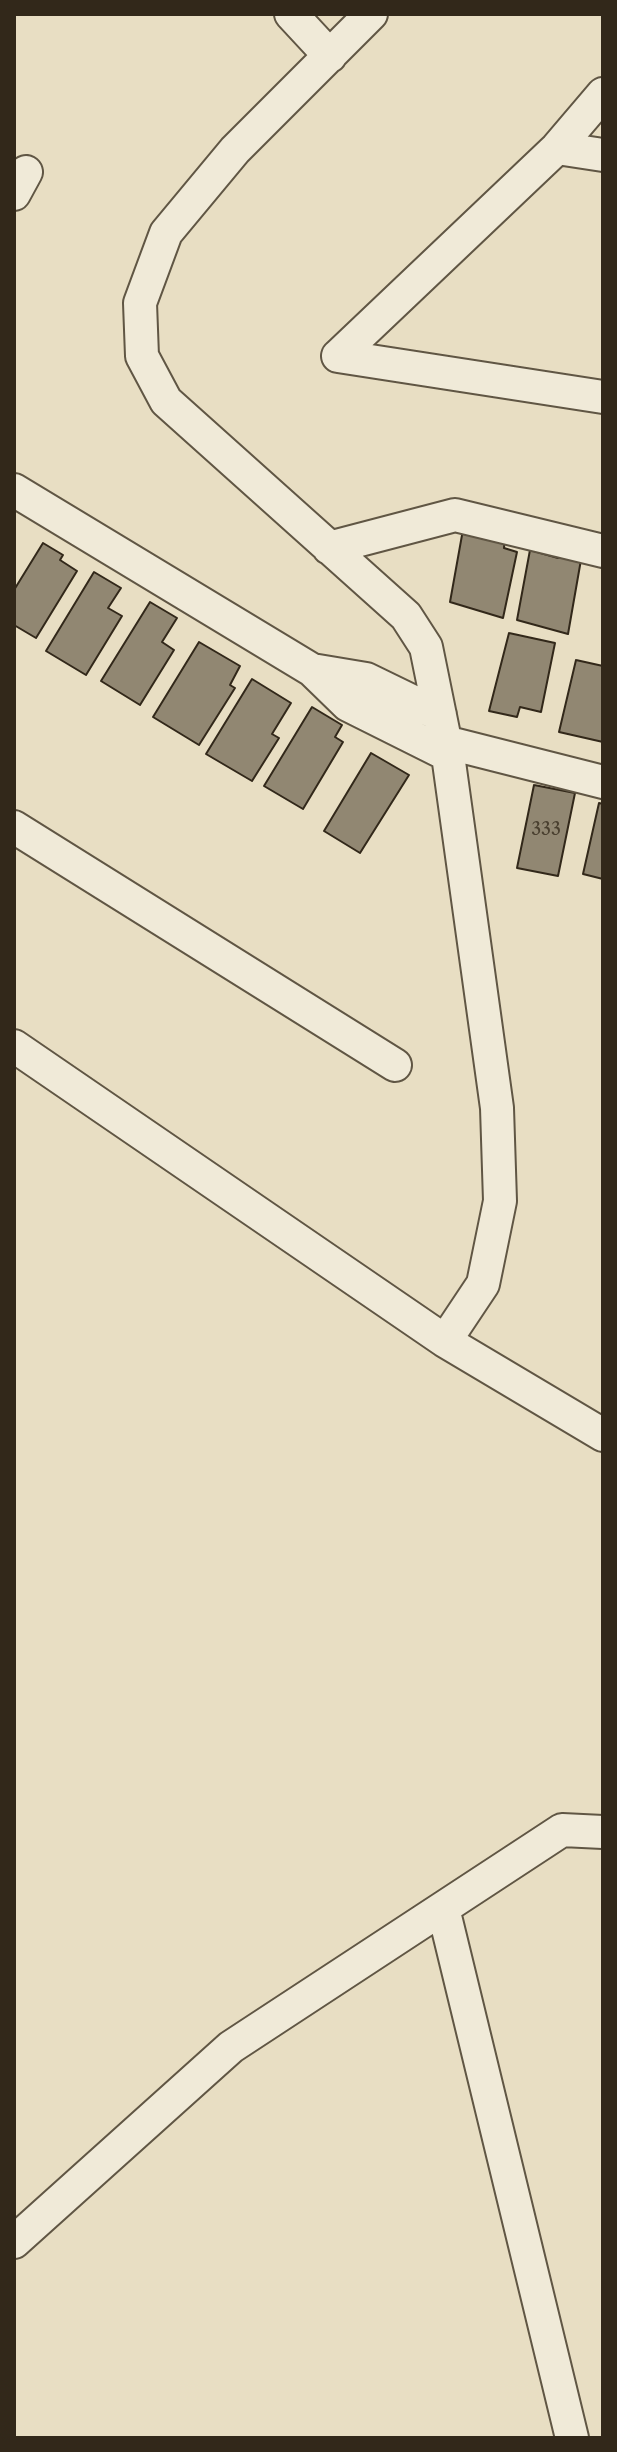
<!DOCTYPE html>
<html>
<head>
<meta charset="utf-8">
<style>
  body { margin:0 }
  #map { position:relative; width:617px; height:2452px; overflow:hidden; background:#e8dec3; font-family:"Libre Caslon Text",serif }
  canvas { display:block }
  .frame { position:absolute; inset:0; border:16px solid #32281a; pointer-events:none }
</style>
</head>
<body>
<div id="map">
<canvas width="617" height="2452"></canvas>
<div class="frame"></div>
</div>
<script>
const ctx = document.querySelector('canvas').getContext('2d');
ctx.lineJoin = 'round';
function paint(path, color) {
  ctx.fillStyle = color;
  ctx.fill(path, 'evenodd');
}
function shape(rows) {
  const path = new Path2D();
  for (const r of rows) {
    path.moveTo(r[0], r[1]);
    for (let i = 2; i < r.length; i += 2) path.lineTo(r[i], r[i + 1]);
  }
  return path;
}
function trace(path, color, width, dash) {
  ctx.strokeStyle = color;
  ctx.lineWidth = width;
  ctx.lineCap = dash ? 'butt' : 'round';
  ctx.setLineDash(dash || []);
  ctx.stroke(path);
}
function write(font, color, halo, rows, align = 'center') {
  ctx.font = font + ' "Libre Caslon Text",serif';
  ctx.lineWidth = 7;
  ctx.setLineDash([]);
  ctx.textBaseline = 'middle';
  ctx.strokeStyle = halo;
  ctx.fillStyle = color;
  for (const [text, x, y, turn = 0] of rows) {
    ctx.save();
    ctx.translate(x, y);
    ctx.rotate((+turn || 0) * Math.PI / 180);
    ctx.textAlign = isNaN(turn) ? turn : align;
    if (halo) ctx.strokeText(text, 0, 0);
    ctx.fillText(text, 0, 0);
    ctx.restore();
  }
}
const building = shape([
  [464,524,505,536,504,548,517,552,503,618,450,602,464,524],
  [43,543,63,555,60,560,77,571,36,638,14,625,14,590,43,543],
  [559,548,582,554,568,634,517,620,530,550,558,558,559,548],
  [94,572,121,588,108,608,122,616,86,675,46,651,94,572],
  [150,602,177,618,162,642,174,650,140,705,101,681,150,602],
  [509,633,555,643,541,712,520,707,517,717,489,711,509,633],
  [199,642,240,666,230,685,235,688,199,745,153,717,199,642],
  [576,660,603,666,603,742,559,732,576,660],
  [252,679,291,703,272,734,279,738,252,781,206,754,252,679],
  [312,707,342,725,335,737,343,742,303,809,264,786,312,707],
  [371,753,409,775,360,853,324,831,371,753],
  [534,785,575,793,558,876,517,868,534,785],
  [599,803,603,804,603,879,583,874,599,803]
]);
paint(building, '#918772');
trace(building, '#32281a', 2);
const street = shape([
  [291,14,330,56],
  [371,14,235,150,166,233,140,303,142,356,166,401,406,616,426,647,448,755,497,1108,500,1201,483,1284,445,1341],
  [557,148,603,155],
  [14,194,26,172],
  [338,356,557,148,603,94],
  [338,356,603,397],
  [14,490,312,670,348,705,448,755],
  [329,548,455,515,603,551],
  [312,670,366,679,440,715],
  [445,742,603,782],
  [14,827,395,1065],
  [14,1046,445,1341,603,1435],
  [443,1908,572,2438],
  [14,2242,231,2047,562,1830,603,1832]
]);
trace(street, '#605644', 36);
trace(street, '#f0ead8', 32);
write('18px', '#4a4030', null, [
  ["333",546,830]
]);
</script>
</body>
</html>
